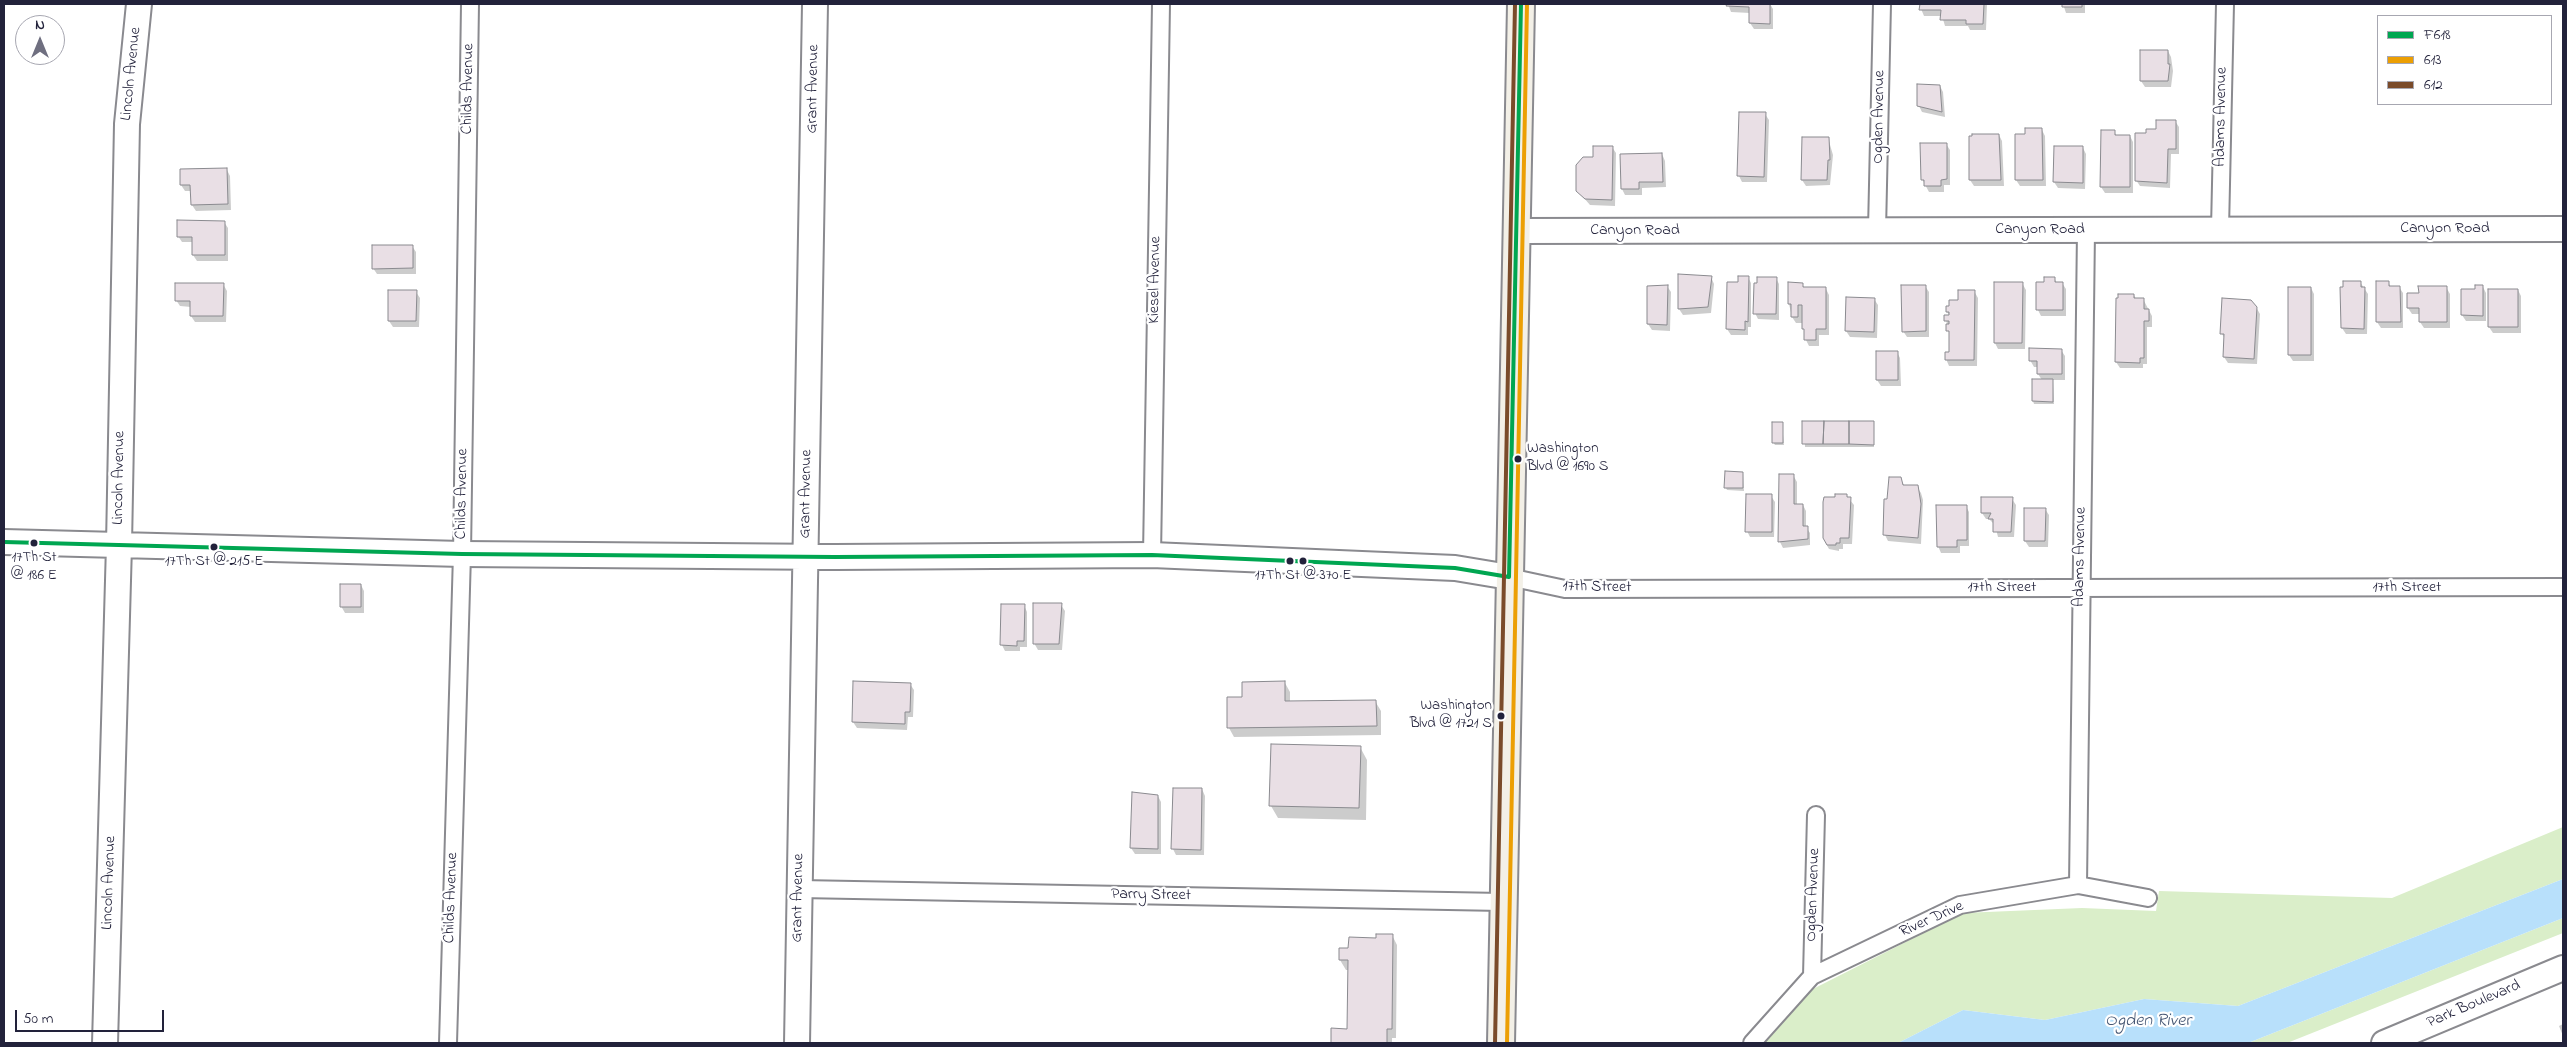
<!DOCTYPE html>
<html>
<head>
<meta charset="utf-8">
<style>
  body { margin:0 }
  #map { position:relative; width:2567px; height:1047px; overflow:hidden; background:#fff; font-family:"Indie Flower",sans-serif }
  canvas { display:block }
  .frame { position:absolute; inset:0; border:5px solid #22223b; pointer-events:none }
  .legend { position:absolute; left:2377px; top:15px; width:175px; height:90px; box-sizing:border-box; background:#fff; border:1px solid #a7a7b1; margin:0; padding:6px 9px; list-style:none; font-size:15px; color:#22223b }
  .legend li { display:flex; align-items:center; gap:10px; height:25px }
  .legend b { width:25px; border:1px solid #a7a7b1 }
  .north { position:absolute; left:15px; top:15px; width:50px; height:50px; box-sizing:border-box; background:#fff; border:1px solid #a7a7b1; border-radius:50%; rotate:0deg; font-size:14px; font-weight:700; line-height:20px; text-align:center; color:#22223b }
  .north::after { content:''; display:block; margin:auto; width:18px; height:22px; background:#6f6f80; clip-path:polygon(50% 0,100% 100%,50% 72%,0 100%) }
  .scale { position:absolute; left:15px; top:1010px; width:149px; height:22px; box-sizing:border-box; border:2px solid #22223b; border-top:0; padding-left:6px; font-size:15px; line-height:18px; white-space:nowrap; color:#22223b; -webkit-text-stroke:4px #fff; paint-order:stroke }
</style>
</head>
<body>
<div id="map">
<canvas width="2567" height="1047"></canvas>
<div class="frame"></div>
<ul class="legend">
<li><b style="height:6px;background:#00a651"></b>F618</li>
<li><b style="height:6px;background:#ec9f03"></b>613</li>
<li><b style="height:6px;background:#7a4b2a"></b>612</li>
</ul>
<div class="north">N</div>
<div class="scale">50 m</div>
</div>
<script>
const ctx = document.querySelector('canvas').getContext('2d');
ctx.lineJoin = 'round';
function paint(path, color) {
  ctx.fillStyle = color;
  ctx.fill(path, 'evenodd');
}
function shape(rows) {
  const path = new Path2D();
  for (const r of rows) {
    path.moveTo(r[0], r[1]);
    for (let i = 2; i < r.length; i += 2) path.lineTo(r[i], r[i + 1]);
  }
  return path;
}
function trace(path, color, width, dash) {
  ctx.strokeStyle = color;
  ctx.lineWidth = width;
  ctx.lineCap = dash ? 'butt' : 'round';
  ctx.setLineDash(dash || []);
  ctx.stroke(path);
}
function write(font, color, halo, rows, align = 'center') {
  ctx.font = font + ' "Indie Flower",sans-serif';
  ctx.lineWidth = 4.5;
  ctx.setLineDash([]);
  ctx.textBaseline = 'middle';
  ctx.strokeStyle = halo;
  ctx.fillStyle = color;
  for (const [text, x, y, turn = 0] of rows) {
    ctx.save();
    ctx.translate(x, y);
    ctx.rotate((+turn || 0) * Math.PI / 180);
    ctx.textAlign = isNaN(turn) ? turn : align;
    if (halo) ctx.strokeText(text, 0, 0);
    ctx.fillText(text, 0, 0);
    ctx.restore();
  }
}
paint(shape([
  [2563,827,2563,879,2238,1006,2144,999,2045,1020,1963,1010,1898,1043,1765,1043,1813,989,1963,913,2082,908,2156,911,2159,891,2392,898],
  [2563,918,2563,933,2287,1043,2248,1043]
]), '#daeec9');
paint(shape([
  [2563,879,2563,918,2248,1043,1898,1043,1963,1010,2045,1020,2144,999,2238,1006]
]), '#b8e0fb');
paint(shape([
  [1728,4,1770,4,1773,9,1773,29,1754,29,1750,23,1750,13,1731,12],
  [1919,4,1987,4,1986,30,1970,30,1968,26,1945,26,1942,16,1924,16],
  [2063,4,2085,4,2085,13,2066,13],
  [2168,51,2171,57,2173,71,2171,87,2145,87,2141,81],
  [1940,86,1943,92,1945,117,1922,112,1919,106],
  [1765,114,1769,120,1767,182,1742,182,1739,176],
  [2175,121,2179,127,2179,154,2171,154,2170,188,2140,186,2136,180,2148,135],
  [2042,130,2045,136,2046,186,2020,186,2016,180],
  [2114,132,2117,136,2130,136,2133,142,2133,193,2105,193,2101,187],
  [1999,135,2002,141,2004,186,1974,186,1970,180],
  [1828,138,1833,155,1830,185,1806,186,1802,180],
  [1946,144,1950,150,1950,185,1944,185,1944,192,1929,192,1922,179],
  [1612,147,1616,153,1615,206,1590,205,1577,190,1594,158],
  [2083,148,2086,154,2085,189,2058,188,2054,182],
  [1662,154,1665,161,1666,187,1642,188,1642,195,1625,195,1622,189,1622,155],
  [227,170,230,176,231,210,196,211,192,205,192,191,185,191,181,185],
  [224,222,228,228,228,261,197,261,193,255,193,242,182,242,178,236],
  [412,246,416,252,416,274,377,274,373,268],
  [1711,277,1714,284,1711,313,1683,315,1679,309],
  [1748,277,1751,283,1751,327,1748,327,1748,335,1731,335,1727,329,1739,283],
  [1776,278,1779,284,1779,320,1758,319,1755,313,1758,284],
  [2054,278,2057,283,2062,283,2066,289,2066,316,2041,316,2038,310,2045,283],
  [2360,282,2368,294,2367,334,2346,334,2342,328],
  [2388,282,2391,287,2399,287,2403,293,2403,328,2381,328,2377,322],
  [2022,283,2026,290,2025,349,1998,349,1995,343],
  [223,284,227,291,226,322,195,322,191,316,191,307,180,306,176,300],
  [1802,284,1805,289,1826,289,1829,295,1829,335,1819,335,1819,346,1809,346,1806,340,1803,323,1796,323,1792,317,1789,304],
  [1667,286,1671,292,1670,331,1652,330,1648,324,1648,287],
  [1925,286,1929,292,1929,337,1907,337,1903,331],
  [2446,287,2450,294,2450,328,2424,328,2420,322,2420,314,2412,314,2408,308,2420,295],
  [2483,287,2486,293,2486,321,2466,321,2462,315],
  [2311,288,2314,294,2314,361,2293,361,2289,355],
  [2489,290,2518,290,2521,296,2521,333,2493,333,2489,327],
  [1974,291,1978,298,1977,366,1949,366,1946,359,1950,354,1950,336,1946,320,1950,316,1947,312],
  [416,292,420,298,419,327,393,327,389,321],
  [2134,295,2136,299,2143,299,2152,316,2152,327,2147,327,2147,364,2143,364,2143,368,2120,368,2116,362,2119,299],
  [1874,299,1878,305,1877,338,1850,337,1846,331],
  [2256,307,2260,314,2257,364,2228,363,2224,357,2225,339,2222,334],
  [2061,350,2065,356,2065,380,2053,380,2054,404,2034,404,2033,401,2042,380,2038,374,2039,367,2034,367,2030,360],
  [1877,352,1897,352,1900,358,1901,386,1881,386,1877,380],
  [1804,422,1873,422,1874,447,1805,447],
  [1782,424,1784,445,1775,445,1773,442],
  [1743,473,1744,491,1727,490,1726,488],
  [1793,475,1797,482,1797,505,1803,505,1806,511,1806,527,1810,533,1810,545,1783,548,1780,542],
  [1900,479,1904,485,1917,487,1921,493,1923,500,1921,544,1888,541,1885,535,1888,500],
  [1846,495,1854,505,1852,544,1843,544,1843,549,1839,549,1839,551,1829,549,1825,542,1825,498],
  [1771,496,1775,502,1774,537,1750,537,1747,531],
  [2012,499,2016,505,2014,537,1998,537,1995,525,1989,519,1986,519,1982,513],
  [1966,506,1969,512,1969,546,1960,546,1960,553,1941,553,1938,546],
  [2026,509,2045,509,2049,515,2048,547,2029,547,2025,541],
  [361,585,364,591,364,613,345,613,341,606],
  [1024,605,1027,612,1027,647,1020,647,1020,651,1005,651,1002,645],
  [1061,605,1065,611,1062,650,1038,650,1034,643],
  [1285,683,1290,692,1290,702,1375,701,1381,711,1381,735,1234,737,1229,728,1243,698],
  [910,684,914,690,913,717,908,717,907,730,857,728,853,722],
  [1360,747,1367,760,1366,820,1278,818,1271,806],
  [1202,789,1205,796,1204,855,1176,855,1173,849],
  [1158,796,1161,802,1161,854,1135,854,1131,848],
  [1392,935,1397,945,1396,1038,1392,1038,1392,1043,1332,1043,1332,1030,1349,1030,1349,970,1346,970,1340,960,1340,949,1350,949],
  [2563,1024,2563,1036,2559,1026]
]), '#0003');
const building = shape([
  [1727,4,1770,4,1770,24,1749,23,1749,7,1726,6,1727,4],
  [1920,4,1984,4,1983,24,1966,24,1966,20,1940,20,1941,10,1919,10,1920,4],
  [2062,4,2082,4,2082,7,2062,7,2062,4],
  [2140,50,2168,50,2168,64,2170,64,2168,81,2140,81,2140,50],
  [1917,84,1940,85,1942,112,1917,106,1917,84],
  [1739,112,1766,112,1764,177,1737,176,1739,112],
  [2156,120,2176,120,2176,149,2168,149,2167,183,2135,181,2135,133,2146,133,2146,129,2156,129,2156,120],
  [2025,128,2042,128,2043,180,2015,180,2015,134,2025,134,2025,128],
  [2101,130,2115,130,2115,135,2130,135,2130,187,2100,187,2101,130],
  [1972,134,1999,134,2001,180,1969,180,1969,136,1972,136,1972,134],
  [1802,137,1829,137,1830,160,1828,160,1827,180,1801,180,1802,137],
  [1920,143,1947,143,1947,179,1941,180,1941,186,1924,186,1924,180,1921,180,1920,143],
  [1593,146,1613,146,1612,200,1585,199,1576,191,1576,165,1583,157,1593,157,1593,146],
  [2054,146,2083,146,2083,183,2053,182,2054,146],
  [1662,153,1663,182,1639,182,1639,189,1621,189,1620,154,1662,153],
  [227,168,228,204,191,205,190,185,180,185,180,169,227,168],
  [177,220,225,221,225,255,192,255,192,237,177,237,177,220],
  [372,245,413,245,413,268,372,269,372,245],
  [1678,274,1712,276,1708,307,1678,309,1678,274],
  [1738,276,1749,276,1748,322,1745,321,1745,330,1726,329,1727,282,1738,282,1738,276],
  [1757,277,1777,277,1776,314,1753,314,1754,283,1757,283,1757,277],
  [2044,277,2055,277,2055,282,2063,282,2063,310,2036,310,2036,282,2044,282,2044,277],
  [2343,281,2361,281,2361,287,2365,287,2364,329,2341,328,2340,287,2343,287,2343,281],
  [2376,281,2389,281,2389,286,2400,286,2401,322,2376,322,2376,281],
  [1788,282,1803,283,1803,287,1826,287,1826,329,1816,329,1816,340,1804,340,1804,329,1802,329,1802,305,1798,305,1798,317,1791,317,1791,304,1788,304,1788,282],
  [1994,282,2023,282,2022,343,1994,343,1994,282],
  [175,283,224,283,223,316,190,316,190,301,175,301,175,283],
  [1668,285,1667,325,1647,324,1647,286,1668,285],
  [1901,285,1926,285,1926,331,1902,332,1901,285],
  [2475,285,2483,285,2483,316,2461,315,2461,289,2475,289,2475,285],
  [2418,286,2447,286,2447,322,2419,322,2419,308,2407,308,2407,293,2419,293,2418,286],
  [2288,287,2311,287,2311,355,2288,355,2288,287],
  [2488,289,2518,289,2518,327,2488,327,2488,289],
  [388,290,417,290,416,321,388,321,388,290],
  [1958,290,1975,290,1974,360,1945,360,1945,352,1949,352,1949,331,1946,331,1946,324,1949,324,1949,321,1944,321,1944,315,1949,315,1949,312,1946,312,1946,306,1949,306,1949,300,1958,300,1958,290],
  [2118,294,2134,294,2134,298,2144,298,2144,309,2149,309,2149,321,2144,321,2144,358,2140,358,2140,363,2115,362,2116,298,2118,298,2118,294],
  [1846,297,1875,298,1874,332,1845,331,1846,297],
  [2222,298,2251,300,2257,307,2254,359,2223,357,2224,334,2220,334,2222,298],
  [2029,348,2062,349,2062,374,2037,374,2037,361,2029,361,2029,348],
  [1876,351,1898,351,1898,380,1876,380,1876,351],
  [2032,379,2053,379,2053,402,2032,401,2032,379],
  [1802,421,1824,421,1823,444,1802,444,1802,421],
  [1824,421,1849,421,1849,444,1823,444,1824,421],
  [1849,421,1874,421,1874,445,1849,444,1849,421],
  [1772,422,1783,422,1783,443,1772,443,1772,422],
  [1725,471,1743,472,1743,488,1724,488,1725,471],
  [1779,474,1794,474,1794,504,1803,504,1803,526,1808,526,1808,539,1778,542,1779,474],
  [1889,477,1901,477,1903,485,1918,485,1921,504,1918,538,1883,535,1884,499,1887,499,1889,477],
  [1746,494,1772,494,1772,532,1745,532,1746,494],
  [1835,494,1847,494,1847,497,1851,497,1849,538,1840,538,1840,543,1836,543,1836,545,1827,545,1823,538,1823,502,1824,497,1835,497,1835,494],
  [1981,497,2013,497,2011,532,1993,532,1993,519,1988,519,1991,513,1981,513,1981,497],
  [1936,505,1967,505,1967,540,1957,540,1957,547,1937,547,1936,505],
  [2024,508,2046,508,2045,541,2024,541,2024,508],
  [340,584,361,584,361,607,340,607,340,584],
  [1033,603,1062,603,1059,644,1033,644,1033,603],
  [1001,604,1025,604,1024,641,1017,641,1017,646,1000,645,1001,604],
  [853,681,911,683,910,712,905,712,905,724,852,722,853,681],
  [1285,681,1285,701,1376,700,1377,726,1227,728,1227,697,1242,697,1242,682,1285,681],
  [1271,744,1361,746,1359,808,1269,806,1271,744],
  [1173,788,1202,788,1201,850,1171,849,1173,788],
  [1132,792,1158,795,1158,849,1130,848,1132,792],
  [1376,934,1393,934,1392,1029,1387,1029,1387,1043,1331,1043,1331,1028,1347,1029,1348,960,1339,960,1339,948,1348,948,1349,937,1376,938,1376,934]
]);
paint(building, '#e9dfe5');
trace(building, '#8a8a8f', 1);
const street = shape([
  [2220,229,2225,4],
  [1877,230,1882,4],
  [1152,555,1161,4],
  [1509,577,1565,589,2563,587],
  [2078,885,2086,230],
  [800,889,1502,902],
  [1812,976,1816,815],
  [448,1043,462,554,470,4],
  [1752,1043,1812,976,1960,905,2078,885,2148,898]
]);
const secondary = shape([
  [1516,231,2563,229],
  [4,542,462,554,835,557,1152,555,1455,568,1509,577],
  [105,1043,119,545,127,124,139,4],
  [797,1043,815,4],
  [2384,1043,2563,968]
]);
const primary = shape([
  [1501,1043,1521,4]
]);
trace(street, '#8a8a8f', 20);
trace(secondary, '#8a8a8f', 28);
trace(primary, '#8a8a8f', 30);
trace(street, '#fff', 16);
trace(secondary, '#fff', 24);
trace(primary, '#f3f0e7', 26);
trace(shape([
  [4,542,462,554,835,557,1152,555,1455,568,1509,577,1521,4]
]), '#00a651', 4);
trace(shape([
  [1507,1043,1527,4]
]), '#ec9f03', 4);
trace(shape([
  [1495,1043,1515,4]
]), '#7a4b2a', 4);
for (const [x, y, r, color] of [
  [1518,459,4.5,"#22223b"],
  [34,543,4.5,"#22223b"],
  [214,547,4.5,"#22223b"],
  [1290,561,4.5,"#22223b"],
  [1303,561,4.5,"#22223b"],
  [1501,716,4.5,"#22223b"]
]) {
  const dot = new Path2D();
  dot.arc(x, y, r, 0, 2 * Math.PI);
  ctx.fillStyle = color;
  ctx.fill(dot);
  trace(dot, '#fff', 2);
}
write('15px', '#22223b', '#fff', [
  ["Washington",1527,450,"left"],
  ["Blvd @ 1690 S",1527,468,"left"],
  ["17Th St",34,559],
  ["@ 186 E",34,577],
  ["17Th St @ 215 E",214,563],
  ["17Th St @ 370 E",1303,577],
  ["Washington",1492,707,"right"],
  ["Blvd @ 1721 S",1492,725,"right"]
]);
write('16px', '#22223b', '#fff', [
  ["Lincoln Avenue",132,74,-84],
  ["Childs Avenue",469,89,-89],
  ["Grant Avenue",814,89,-89],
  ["Ogden Avenue",1880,117,-89],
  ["Adams Avenue",2222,117,-89],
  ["Canyon Road",2445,229],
  ["Canyon Road",2040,230],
  ["Canyon Road",1635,231],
  ["Kiesel Avenue",1156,280,-89],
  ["Lincoln Avenue",120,478,-89],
  ["Childs Avenue",463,494,-89],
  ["Grant Avenue",807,494,-89],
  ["Adams Avenue",2081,557,-89],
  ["17th Street",1597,588,1],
  ["17th Street",2002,588],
  ["17th Street",2407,588],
  ["Lincoln Avenue",110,883,-88],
  ["Ogden Avenue",1814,895,-88],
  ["Parry Street",1151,896,1],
  ["Childs Avenue",452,898,-88],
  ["Grant Avenue",799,898,-89],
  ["River Drive",1932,920,-24],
  ["Park Boulevard",2474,1005,-23]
]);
write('italic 18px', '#465774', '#fff', [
  ["Ogden River",2148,1022]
]);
</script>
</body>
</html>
